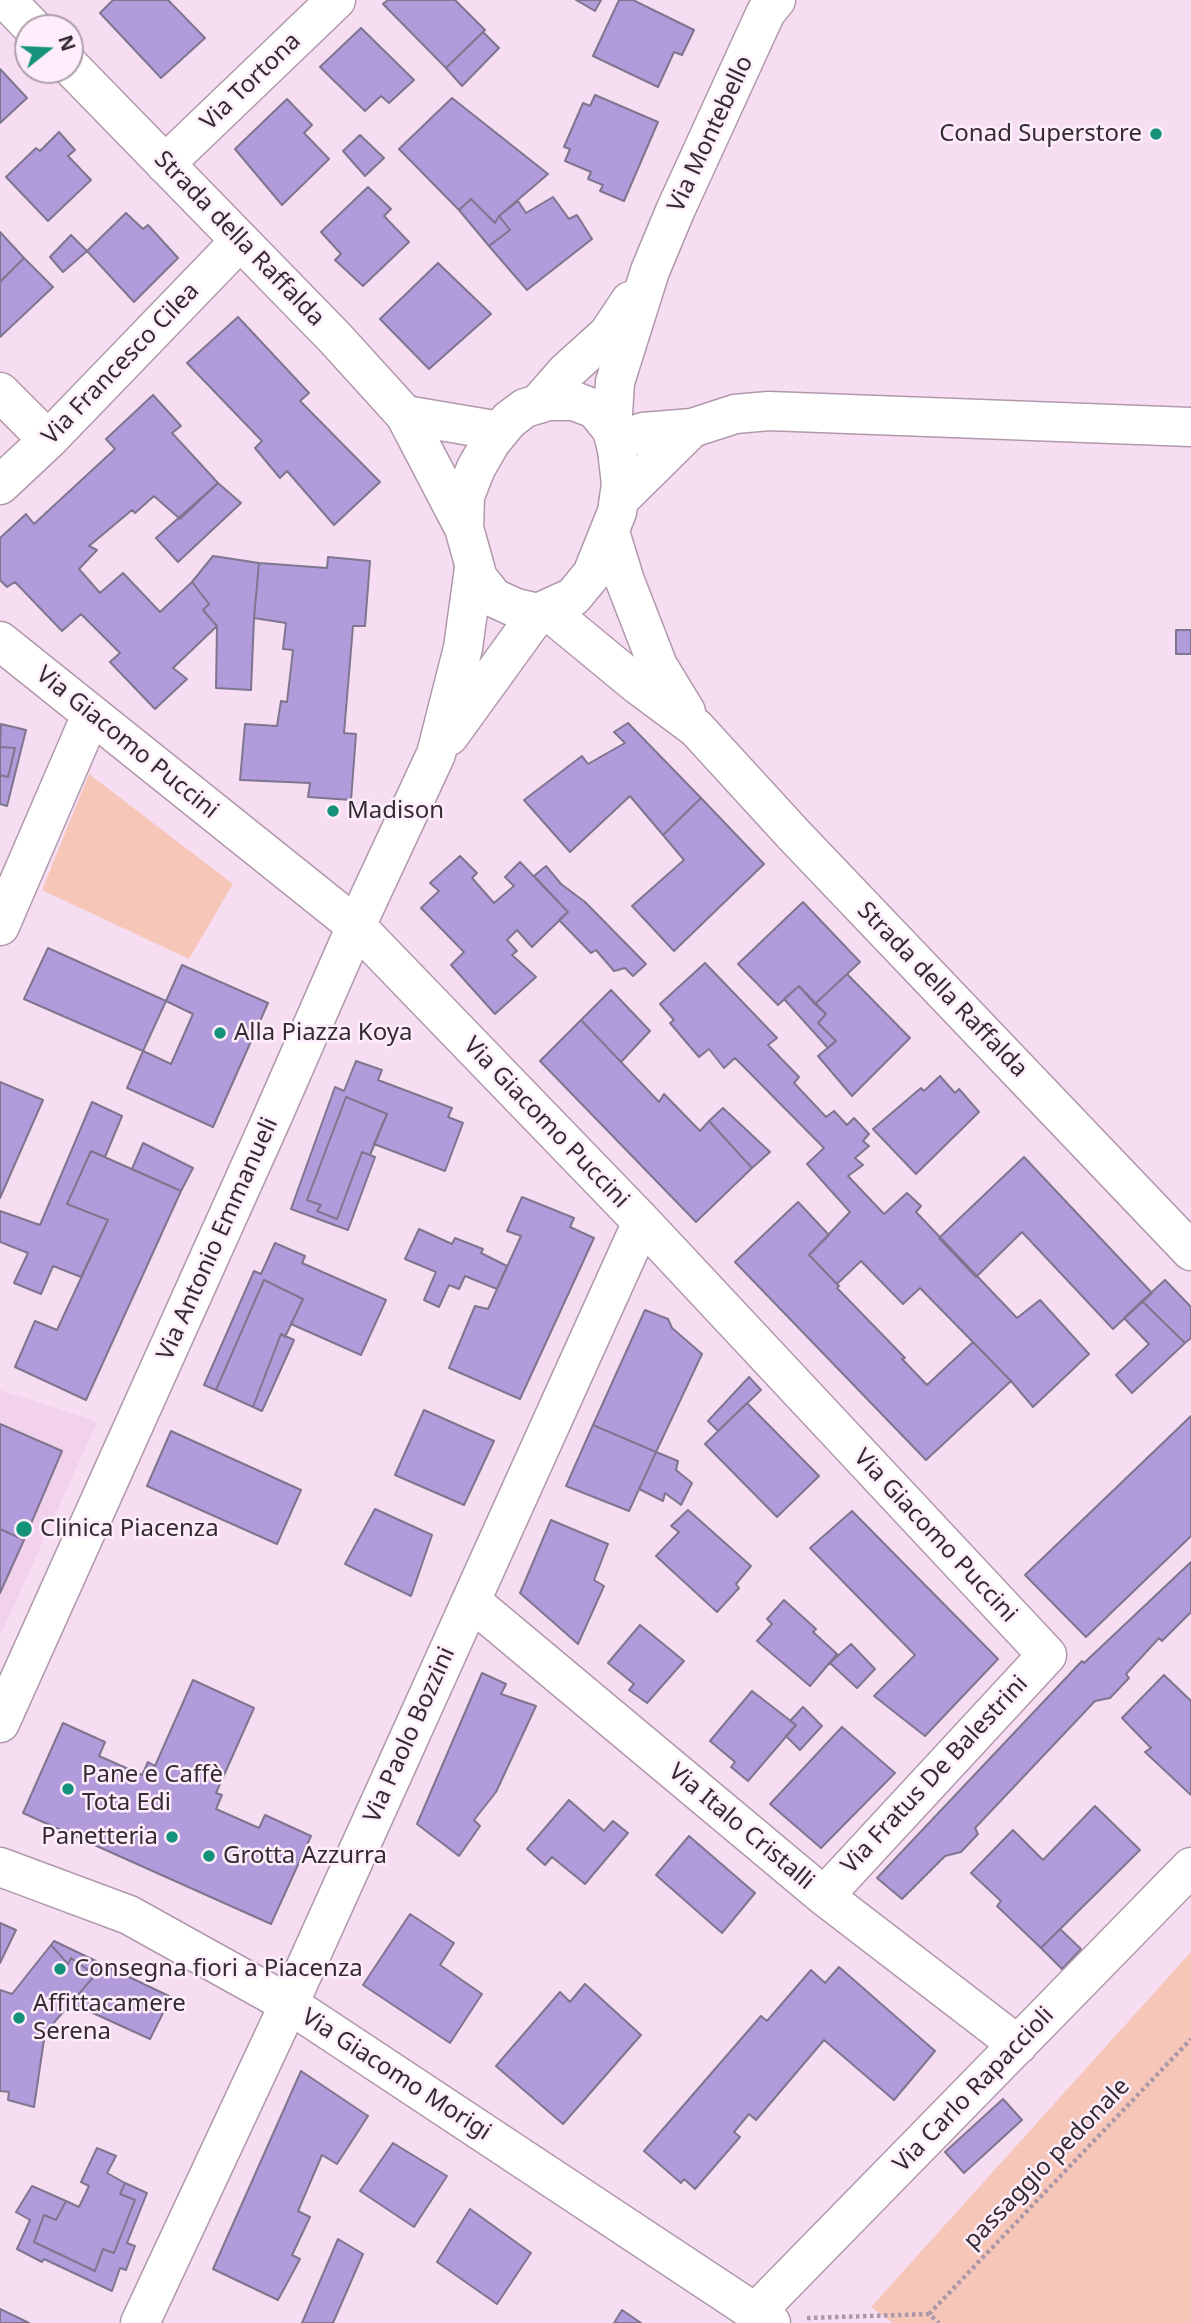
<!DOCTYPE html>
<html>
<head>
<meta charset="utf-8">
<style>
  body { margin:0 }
  #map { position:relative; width:1191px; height:2323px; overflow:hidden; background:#f7ddf2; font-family:"Noto Sans",sans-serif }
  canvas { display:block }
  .north { position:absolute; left:14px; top:14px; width:70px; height:70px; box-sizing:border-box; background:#feedfa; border:2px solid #ae9faa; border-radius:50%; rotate:72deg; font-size:19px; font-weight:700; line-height:28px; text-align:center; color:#352b33 }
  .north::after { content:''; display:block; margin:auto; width:24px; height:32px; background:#15937a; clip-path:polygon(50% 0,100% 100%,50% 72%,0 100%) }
</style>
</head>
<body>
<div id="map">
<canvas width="1191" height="2323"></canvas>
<div class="north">N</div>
</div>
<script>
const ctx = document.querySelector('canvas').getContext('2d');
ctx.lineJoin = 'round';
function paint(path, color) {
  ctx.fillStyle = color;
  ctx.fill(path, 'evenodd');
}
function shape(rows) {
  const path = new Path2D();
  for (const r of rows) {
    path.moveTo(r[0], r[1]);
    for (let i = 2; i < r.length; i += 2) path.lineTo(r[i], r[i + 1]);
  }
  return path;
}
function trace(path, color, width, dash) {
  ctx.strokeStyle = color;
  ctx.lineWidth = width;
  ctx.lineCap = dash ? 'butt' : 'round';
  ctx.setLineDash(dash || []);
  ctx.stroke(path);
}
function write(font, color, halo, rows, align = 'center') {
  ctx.font = font + ' "Noto Sans",sans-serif';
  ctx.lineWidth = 5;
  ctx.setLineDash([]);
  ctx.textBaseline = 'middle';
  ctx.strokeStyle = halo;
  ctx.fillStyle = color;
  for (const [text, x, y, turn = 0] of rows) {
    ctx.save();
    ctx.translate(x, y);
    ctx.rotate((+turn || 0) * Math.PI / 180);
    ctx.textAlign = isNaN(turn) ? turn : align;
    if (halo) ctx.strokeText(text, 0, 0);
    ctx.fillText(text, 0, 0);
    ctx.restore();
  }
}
paint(shape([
  [0,1390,97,1422,0,1636]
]), '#f2d1ec');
paint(shape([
  [89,774,233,884,189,959,42,890],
  [1191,1952,1191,2323,893,2323,871,2307]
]), '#f6c7b9');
const building = shape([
  [113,0,168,0,205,38,161,78,100,13,113,0],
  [388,0,455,0,485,30,446,68,383,4,388,0],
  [576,0,601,0,595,11,576,0],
  [619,0,633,0,694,30,682,55,674,52,658,87,593,56,619,0],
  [361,28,414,80,389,103,381,96,365,111,320,67,361,28],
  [483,32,499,48,462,86,446,68,483,32],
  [0,69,27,98,0,123,0,69],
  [595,95,658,122,624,201,600,191,603,185,588,179,591,172,565,161,570,149,564,147,583,103,590,106,595,95],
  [452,98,548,174,499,216,495,223,471,199,459,210,399,149,452,98],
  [287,99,312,125,304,133,329,159,282,205,235,149,287,99],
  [59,132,75,150,68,156,91,180,48,221,6,177,36,148,40,151,59,132],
  [360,135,384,158,365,176,343,151,360,135],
  [368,187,391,209,384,216,409,242,363,286,335,260,341,254,321,232,368,187],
  [553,197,569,219,577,215,592,239,527,290,489,246,510,230,499,216,518,201,526,213,553,197],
  [471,199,495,223,499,216,510,230,489,246,459,210,471,199],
  [126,213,143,229,148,225,178,258,134,302,87,251,126,213],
  [0,232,24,258,0,282,0,232],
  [71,235,87,251,63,272,50,257,71,235],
  [24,258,53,287,0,337,0,282,24,258],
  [438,263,491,314,429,369,380,319,438,263],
  [238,317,309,393,300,401,380,482,334,525,287,471,280,478,255,448,262,441,187,363,238,317],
  [153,395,181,426,172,433,218,483,180,519,154,496,135,513,132,510,89,546,97,550,79,569,100,593,123,573,160,612,192,582,209,604,203,610,217,626,173,668,187,679,155,709,110,662,120,653,81,614,62,631,15,582,7,587,0,580,0,538,26,514,34,524,115,449,106,439,153,395],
  [218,483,241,503,178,562,156,538,218,483],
  [213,556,259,563,254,618,251,690,216,688,217,626,203,610,209,604,192,582,213,556],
  [328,557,370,561,365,626,353,626,344,733,356,734,351,800,308,797,310,783,240,780,245,724,277,726,281,701,287,702,293,650,283,649,286,623,254,618,259,563,327,568,328,557],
  [1176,630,1191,630,1191,654,1176,654,1176,630],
  [628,723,701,798,663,835,630,796,570,852,524,800,582,756,588,764,625,743,614,732,628,723],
  [1,724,26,730,7,806,0,804,0,775,8,777,15,748,0,747,1,724],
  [0,747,15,748,8,777,0,775,0,747],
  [701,798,764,864,674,951,632,906,684,860,663,835,701,798],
  [460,856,477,873,472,878,494,903,514,886,505,877,520,862,568,912,532,947,517,930,507,940,517,951,512,955,536,977,495,1014,451,965,464,952,421,908,439,891,430,883,460,856],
  [546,866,561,884,585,902,646,964,633,976,625,968,614,971,596,950,591,953,559,920,568,912,534,876,546,866],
  [803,902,860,962,815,1004,799,986,778,1005,738,964,803,902],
  [48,948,166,1001,143,1051,24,999,48,948],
  [705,963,777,1038,768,1045,799,1077,794,1083,826,1117,834,1111,847,1125,854,1118,869,1134,863,1141,869,1146,855,1158,863,1165,848,1176,884,1214,907,1193,921,1206,916,1212,1017,1318,1040,1300,1089,1354,1033,1407,1011,1381,920,1288,903,1304,861,1261,837,1284,809,1255,850,1212,807,1164,824,1148,735,1058,724,1068,709,1049,699,1057,670,1023,674,1020,660,1004,705,963],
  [182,965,268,1003,213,1127,127,1088,143,1051,171,1064,193,1014,166,1001,182,965],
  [847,974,910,1038,852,1096,818,1056,836,1041,818,1023,826,1014,815,1004,847,974],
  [799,986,826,1014,818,1023,836,1041,828,1048,784,999,799,986],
  [611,990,650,1031,621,1062,581,1020,611,990],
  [581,1020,659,1102,664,1094,700,1131,709,1121,752,1168,696,1222,540,1061,581,1020],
  [356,1061,382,1070,378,1080,452,1108,448,1117,463,1123,445,1171,374,1144,387,1114,346,1097,307,1200,321,1205,317,1211,337,1219,362,1152,375,1157,348,1230,291,1209,335,1087,344,1091,356,1061],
  [940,1076,955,1093,959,1089,979,1112,916,1174,873,1129,921,1088,924,1091,940,1076],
  [0,1082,43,1100,0,1198,0,1082],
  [346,1097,387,1114,370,1155,362,1152,337,1219,317,1211,321,1205,307,1200,346,1097],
  [92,1102,122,1116,105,1157,91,1151,67,1204,108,1220,81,1277,53,1266,41,1294,14,1283,28,1253,0,1242,0,1211,40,1225,92,1102],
  [723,1108,770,1152,752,1168,709,1121,723,1108],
  [143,1143,193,1168,181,1191,132,1169,143,1143],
  [91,1151,181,1191,86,1400,15,1367,35,1321,57,1330,108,1220,67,1204,91,1151],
  [1024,1157,1152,1293,1113,1329,1022,1232,976,1277,939,1238,1024,1157],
  [522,1197,574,1218,570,1227,594,1238,520,1399,449,1368,475,1306,488,1309,521,1236,507,1231,522,1197],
  [798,1202,829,1235,809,1255,839,1286,837,1288,905,1358,902,1359,927,1385,973,1342,1011,1381,926,1460,735,1262,798,1202],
  [419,1229,452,1244,455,1238,483,1249,481,1253,507,1266,497,1289,465,1276,459,1289,449,1285,439,1307,424,1300,436,1272,405,1259,419,1229],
  [275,1243,305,1256,302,1263,386,1300,361,1355,291,1324,303,1299,264,1280,216,1390,204,1385,254,1271,261,1274,275,1243],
  [264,1280,303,1299,285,1337,281,1334,253,1407,216,1390,264,1280],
  [1165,1280,1191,1307,1191,1338,1185,1343,1142,1301,1165,1280],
  [1142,1301,1185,1343,1132,1393,1116,1375,1149,1344,1124,1318,1142,1301],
  [645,1310,668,1319,672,1328,702,1354,656,1452,593,1425,645,1310],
  [281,1334,294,1340,262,1411,253,1407,281,1334],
  [749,1377,761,1390,718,1431,708,1421,749,1377],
  [747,1403,819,1476,777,1517,705,1444,747,1403],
  [424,1410,494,1441,464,1505,395,1475,424,1410],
  [1191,1416,1191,1536,1086,1637,1025,1575,1191,1416],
  [0,1424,62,1451,24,1540,0,1529,0,1424],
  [593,1425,656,1452,629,1511,566,1486,593,1425],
  [171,1431,301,1490,277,1544,147,1486,171,1431],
  [656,1452,678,1461,676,1470,692,1483,681,1505,665,1493,663,1501,639,1489,656,1452],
  [375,1509,432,1535,411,1596,345,1564,375,1509],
  [688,1510,751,1566,736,1584,739,1588,717,1612,656,1556,679,1532,671,1526,688,1510],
  [852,1511,998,1659,925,1736,874,1696,915,1655,810,1548,852,1511],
  [551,1520,608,1544,594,1580,604,1586,578,1644,520,1593,551,1520],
  [0,1529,24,1540,0,1593,0,1529],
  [1191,1562,1191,1612,1162,1641,1159,1638,1126,1674,1129,1678,1110,1698,1095,1701,975,1828,978,1834,961,1852,945,1856,902,1899,877,1878,1082,1661,1084,1663,1191,1562],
  [784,1600,816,1629,813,1632,837,1654,810,1686,757,1641,772,1624,767,1619,784,1600],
  [640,1625,684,1661,647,1703,629,1690,634,1684,608,1663,640,1625],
  [851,1644,875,1669,857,1688,830,1663,851,1644],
  [482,1673,506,1684,501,1694,536,1706,496,1792,474,1820,480,1826,459,1856,417,1824,482,1673],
  [1164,1675,1191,1701,1191,1795,1145,1752,1151,1748,1122,1718,1164,1675],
  [193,1680,254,1708,216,1793,222,1795,216,1809,259,1828,265,1815,311,1836,271,1924,23,1813,63,1723,105,1742,99,1756,142,1775,148,1762,155,1766,193,1680],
  [752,1691,796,1725,748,1781,731,1767,735,1762,710,1741,752,1691],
  [803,1707,822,1726,800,1750,786,1736,796,1725,790,1721,803,1707],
  [842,1727,895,1773,821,1848,770,1804,842,1727],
  [569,1800,604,1831,613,1821,628,1833,585,1884,552,1857,545,1865,527,1849,569,1800],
  [1095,1806,1140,1850,1041,1948,997,1906,1001,1901,971,1873,1013,1830,1043,1860,1095,1806],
  [689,1836,755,1893,722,1933,656,1875,689,1836],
  [410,1914,454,1943,440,1965,482,1994,450,2043,363,1985,410,1914],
  [0,1923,16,1930,0,1963,0,1923],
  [1060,1929,1081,1949,1062,1969,1041,1948,1060,1929],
  [54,1941,171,1997,150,2039,71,2003,95,1975,71,1958,68,1964,51,1945,54,1941],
  [51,1945,68,1964,71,1958,95,1975,45,2033,34,2107,8,2100,9,2092,0,2091,0,1990,12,1994,51,1945],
  [839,1967,935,2051,894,2100,824,2040,756,2120,749,2114,734,2132,740,2137,695,2189,684,2179,681,2183,644,2151,761,2016,767,2021,811,1970,825,1983,839,1967],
  [585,1984,641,2035,563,2124,496,2066,560,1992,570,2002,585,1984],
  [301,2071,368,2116,337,2164,322,2155,298,2211,310,2217,292,2255,300,2259,278,2300,213,2269,301,2071],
  [1003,2099,1022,2120,964,2173,945,2152,1003,2099],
  [393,2143,447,2176,414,2227,360,2191,393,2143],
  [97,2148,116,2156,107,2173,125,2183,120,2194,135,2200,114,2253,103,2249,95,2271,34,2242,44,2215,56,2220,66,2201,79,2207,89,2186,81,2182,97,2148],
  [125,2183,147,2193,127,2243,135,2246,126,2270,120,2268,112,2291,44,2259,42,2262,17,2249,30,2220,16,2212,32,2186,66,2201,56,2220,44,2215,34,2242,95,2271,103,2249,114,2253,135,2200,120,2194,125,2183],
  [470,2209,531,2253,497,2304,437,2262,470,2209],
  [338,2239,363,2254,333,2323,302,2323,338,2239],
  [0,2309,29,2323,0,2323,0,2309],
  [622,2310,641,2323,614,2323,622,2310]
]);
paint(building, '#b29bda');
trace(building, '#7e758f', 2);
const minor = shape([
  [165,164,336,0],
  [0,392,48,440],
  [538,404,566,372,608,334,630,301],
  [612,430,615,382,650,271,675,211,766,12,776,0],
  [616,442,643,432,692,428,735,414,769,411,1191,427],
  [0,485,48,440,240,241],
  [619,500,692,428],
  [0,641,356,926,642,1222,1047,1655,824,1896],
  [449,736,538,613],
  [0,926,91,715],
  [471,1601,824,1896,1018,2045],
  [0,1723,272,1118,356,926,436,754,463,648,474,568],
  [0,1867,129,1915,289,2004,771,2323],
  [756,2312,1191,1867],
  [140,2323,289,2004,642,1222]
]);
const tertiary = shape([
  [6,0,33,28],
  [70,66,336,339,405,415,464,528],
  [548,401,574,401,595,409,612,430,617,450,621,484,617,512,592,574,573,597,538,613,516,608,494,598,478,578,464,528,465,496,476,468,491,442,509,420,525,408,548,401],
  [405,415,500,431],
  [610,532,625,581,658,666,686,712],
  [547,610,638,685,696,728,794,835,1191,1251]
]);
trace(minor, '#b199ac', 41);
trace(tertiary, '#b199ac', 41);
trace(shape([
  [929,2314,1191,2039],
  [807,2318,929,2314,939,2323]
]), '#ab97a7', 4.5, [3.5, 3.5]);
trace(minor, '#fff', 38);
trace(tertiary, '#fff', 38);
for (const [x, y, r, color] of [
  [1156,134,7,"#15937a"],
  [333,811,7,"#15937a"],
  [220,1033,7,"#15937a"],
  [24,1529,9,"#15937a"],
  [68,1789,7,"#15937a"],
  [172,1837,7,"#15937a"],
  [209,1856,7,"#15937a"],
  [60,1969,7,"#15937a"],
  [19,2018,7,"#15937a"]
]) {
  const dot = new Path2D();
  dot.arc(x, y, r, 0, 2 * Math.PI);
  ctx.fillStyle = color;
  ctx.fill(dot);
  trace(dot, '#feedfa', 2.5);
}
write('24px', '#352b33', '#feedfa', [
  ["Via Tortona",251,82,-44],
  ["Via Montebello",711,134,-65],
  ["Strada della Raffalda",239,239,46],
  ["Via Francesco Cilea",121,364,-46],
  ["Via Giacomo Puccini",127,743,39],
  ["Strada della Raffalda",942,990,46],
  ["Via Giacomo Puccini",546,1123,46],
  ["Via Antonio Emmanueli",218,1239,-66],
  ["Via Giacomo Puccini",935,1536,47],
  ["Via Paolo Bozzini",410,1735,-66],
  ["Via Fratus De Balestrini",935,1775,-47],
  ["Via Italo Cristalli",741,1827,40],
  ["Via Giacomo Morigi",396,2075,33],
  ["Via Carlo Rapaccioli",974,2090,-46],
  ["passaggio pedonale",1047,2164,-46]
]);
write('24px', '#352b33', '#feedfa', [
  ["Conad Superstore",1142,134,"right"],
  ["Madison",347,811],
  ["Alla Piazza Koya",234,1033],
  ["Clinica Piacenza",40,1529],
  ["Pane e Caffè",82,1775],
  ["Tota Edi",82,1803],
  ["Panetteria",158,1837,"right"],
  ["Grotta Azzurra",223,1856],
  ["Consegna fiori a Piacenza",74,1969],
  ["Affittacamere",33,2004],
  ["Serena",33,2032]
], 'left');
</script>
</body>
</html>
